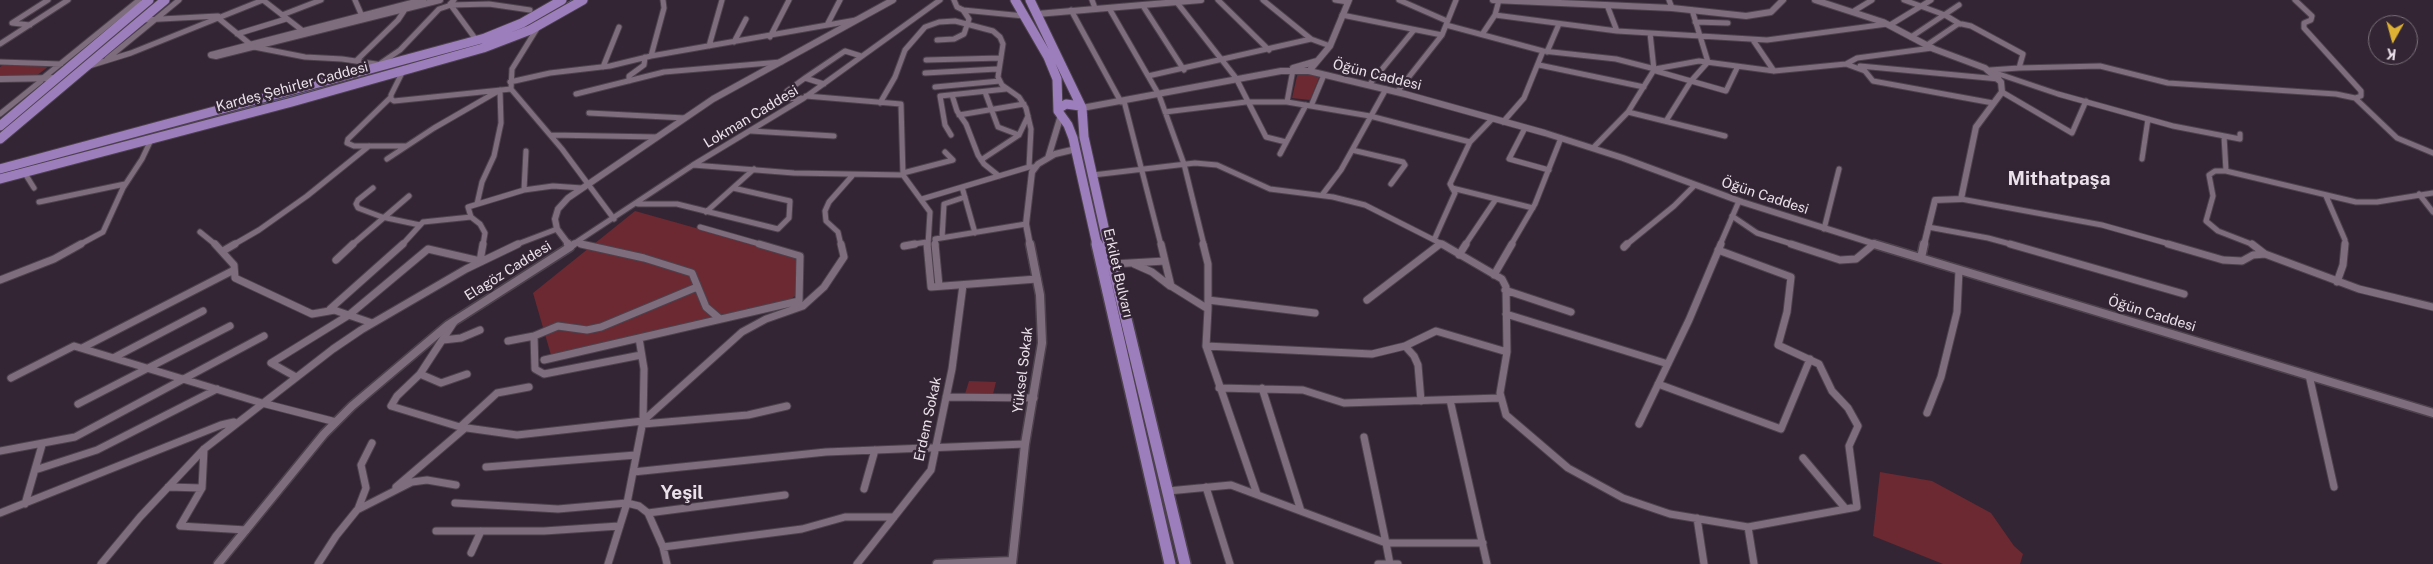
<!DOCTYPE html>
<html>
<head>
<meta charset="utf-8">
<style>
  body { margin:0 }
  #map { position:relative; width:2433px; height:564px; overflow:hidden; background:#332533; font-family:"Public Sans",sans-serif }
  canvas { display:block }
  .north { position:absolute; left:2368px; top:15px; width:50px; height:50px; box-sizing:border-box; background:#332533; border:1px solid #7c707c; border-radius:50%; rotate:187deg; font-size:14px; font-weight:700; line-height:20px; text-align:center; color:#eae1ea }
  .north::after { content:''; display:block; margin:auto; width:18px; height:22px; background:#ddb133; clip-path:polygon(50% 0,100% 100%,50% 72%,0 100%) }
</style>
</head>
<body>
<div id="map">
<canvas width="2433" height="564"></canvas>
<div class="north">K</div>
</div>
<script>
const ctx = document.querySelector('canvas').getContext('2d');
ctx.lineJoin = 'round';
function paint(path, color) {
  ctx.fillStyle = color;
  ctx.fill(path, 'evenodd');
}
function shape(rows) {
  const path = new Path2D();
  for (const r of rows) {
    path.moveTo(r[0], r[1]);
    for (let i = 2; i < r.length; i += 2) path.lineTo(r[i], r[i + 1]);
  }
  return path;
}
function trace(path, color, width, dash) {
  ctx.strokeStyle = color;
  ctx.lineWidth = width;
  ctx.lineCap = dash ? 'butt' : 'round';
  ctx.setLineDash(dash || []);
  ctx.stroke(path);
}
function write(font, color, halo, rows, align = 'center') {
  ctx.font = font + ' "Public Sans",sans-serif';
  ctx.lineWidth = 5;
  ctx.setLineDash([]);
  ctx.textBaseline = 'middle';
  ctx.strokeStyle = halo;
  ctx.fillStyle = color;
  for (const [text, x, y, turn = 0] of rows) {
    ctx.save();
    ctx.translate(x, y);
    ctx.rotate((+turn || 0) * Math.PI / 180);
    ctx.textAlign = isNaN(turn) ? turn : align;
    if (halo) ctx.strokeText(text, 0, 0);
    ctx.fillText(text, 0, 0);
    ctx.restore();
  }
}
paint(shape([
  [3,65,49,66,36,76,0,77,0,67],
  [1298,72,1320,75,1310,100,1292,98],
  [635,211,792,255,797,259,796,295,790,300,551,355,533,293],
  [969,381,996,382,993,394,965,394],
  [1880,472,1932,481,1991,513,2014,546,2023,554,2020,564,1943,564,1873,536]
]), '#6c2931');
trace(shape([
  [538,21,573,0],
  [525,28,534,23],
  [0,174,401,67]
]), '#6a689e', 2);
const minorFar1 = shape([
  [263,0,303,31],
  [355,0,362,16],
  [454,0,450,4,477,41],
  [954,0,957,7,963,10,1024,16],
  [1092,0,1095,8],
  [1175,0,1236,78,1266,137,1286,142],
  [1218,0,1269,50],
  [1263,0,1311,39,1330,46],
  [1335,0,1348,2],
  [1399,0,1447,21],
  [1669,0,1672,8],
  [1904,0,1945,15,1960,24],
  [2295,0,2312,16,2311,20,2304,23,2304,28,2361,91,2361,96,2355,98,2397,138,2433,153],
  [451,5,489,4,530,10],
  [1607,5,1617,31],
  [1143,6,1184,70],
  [1109,8,1159,95,1184,164,1204,245],
  [1071,10,1121,102],
  [1854,11,1872,0],
  [282,15,321,0],
  [1342,15,1442,35],
  [1495,15,1617,31,1767,40,1887,24],
  [217,17,250,44],
  [142,20,218,16],
  [1695,22,1728,23],
  [30,25,12,23,48,0],
  [827,25,840,0],
  [1446,25,1543,51,1524,98,1503,122],
  [1890,25,1931,0],
  [538,27,512,69,511,89,562,149,614,219],
  [1483,33,1495,15,1499,0],
  [237,34,286,19],
  [770,37,789,0],
  [1911,37,1959,5],
  [937,40,954,39,964,34,969,19,963,10],
  [1753,40,1774,71],
  [734,42,746,19],
  [0,44,68,0],
  [1927,45,1958,24,1962,24,1971,26,2023,54,2019,68,1990,70],
  [709,46,722,0],
  [254,47,305,57,342,59,383,65],
  [1543,51,1616,59,1655,69,1699,61,1774,71,1846,64,1857,58,1932,48],
  [1547,52,1559,24],
  [651,56,664,8,663,0],
  [107,59,179,0],
  [357,60,398,20,404,11],
  [926,60,1001,58],
  [0,62,61,64],
  [381,63,400,50,439,9,451,5],
  [1846,64,1865,71,1873,81,1993,103],
  [1539,65,1644,87],
  [89,66,131,53,263,0],
  [1860,66,1999,79],
  [603,67,619,27],
  [2019,68,2100,66,2168,83,2336,94,2355,98],
  [403,71,391,95,391,99,394,101,511,89],
  [1656,71,1726,91,1737,68],
  [1993,72,2058,94,2173,126,2240,139,2240,134],
  [925,73,997,69],
  [1148,76,1311,39],
  [43,78,139,0],
  [629,81,629,76,644,65,645,57],
  [510,82,550,73,610,66,651,56,856,20],
  [824,84,805,78,845,51,861,56],
  [1369,85,1414,30],
  [935,87,1000,81],
  [985,92,998,127,1019,135],
  [1397,92,1442,35,1456,0],
  [2002,92,2072,133,2086,101],
  [576,94,664,72,781,62],
  [952,95,957,111,966,124,978,155,984,164,999,176],
  [806,96,901,104,903,175,930,212,928,245],
  [390,98,348,139,347,143,354,146,405,146],
  [801,98,783,99,787,91,805,78],
  [1124,101,1161,245],
  [1287,102,1293,70],
  [880,103,895,77,905,50,925,27,939,22,955,21,993,31,1000,37,1003,44,998,77,1002,85,1019,97,1026,108,1031,129,1029,167,1035,167],
  [1311,106,1324,75],
  [1165,112,1246,102,1287,102,1370,116,1470,142],
  [1628,112,1725,136],
  [589,113,685,118],
  [0,114,41,81],
  [959,115,1024,104],
  [1666,121,1691,81,1708,62,1692,10],
  [1525,128,1509,159,1549,170],
  [751,131,834,136],
  [551,135,656,137],
  [951,135,945,125,940,96,1006,89],
  [2224,136,2226,171,2215,171,2209,175,2213,196,2206,221,2218,231,2254,245],
  [1593,148,1628,112,1654,70,1650,33],
  [1352,150,1403,162,1405,165,1391,184],
  [1280,154,1306,105],
  [387,159,434,128,500,90,501,123,494,156,482,182,477,204],
  [2142,159,2148,119],
  [981,160,1019,135,1028,116],
  [693,165,794,173,903,175],
  [2226,171,2356,202,2377,202,2433,193],
  [24,172,34,188],
  [903,173,953,160,945,152],
  [1093,175,1195,163,1217,165,1270,189,1333,197,1365,205,1444,245],
  [962,187,975,233],
  [373,188,358,200,356,204,358,208,382,217,420,225],
  [1452,188,1533,208],
  [524,190,553,186,582,188],
  [2419,194,2433,212],
  [1322,195,1341,170,1386,89],
  [2326,196,2345,240,2345,245],
  [922,199,1029,167],
  [1961,199,2102,225,2173,245],
  [39,202,125,184],
  [638,204,677,204,778,229,789,218,790,201,733,188],
  [706,212,754,169],
  [1732,216,1757,233,1795,245],
  [700,227,763,245],
  [1928,227,1988,238,2014,245],
  [1824,229,1839,169],
  [200,232,216,245],
  [942,238,944,204,965,197],
  [1434,240,1455,193,1450,184,1470,142,1492,119],
  [576,243,587,245],
  [79,245,103,232,123,188,142,159,151,140],
  [233,245,259,230,307,196,369,146],
  [352,245,409,196],
  [402,245,423,222,471,217],
  [483,245,485,233,480,224,471,217,468,207,524,190,526,151],
  [515,245,557,229],
  [572,245,693,165,804,98,940,0],
  [841,245,838,232,826,221,825,211,829,202,852,176],
  [907,245,927,242],
  [936,245,935,239,1026,224],
  [1438,245,1440,244],
  [1465,245,1496,199],
  [1511,245,1535,204,1561,138],
  [1626,245,1674,206,1695,185],
  [1720,245,1739,201],
  [1872,245,1874,244]
]);
const minor = shape([
  [215,244,234,265,235,278,312,314,335,310],
  [581,244,644,258,692,273,706,307,720,319],
  [927,244,931,287,1037,279],
  [935,244,939,286],
  [1161,244,1165,261],
  [1203,244,1208,264,1208,309],
  [1442,244,1502,279,1506,287,1507,352,1500,393,1506,415,1568,468,1623,498,1670,514,1748,527,1754,564],
  [1791,244,1840,260,1856,259,1874,244],
  [2010,244,2184,294],
  [2168,244,2223,260,2242,261,2253,255,2265,254,2359,289,2433,307],
  [2252,244,2265,254],
  [904,246,915,244],
  [570,247,574,244],
  [1624,247,1627,244],
  [1718,250,1791,277,1787,312,1778,345,1819,364,1832,391,1848,408,1858,426,1849,446,1857,507,1748,527],
  [223,251,235,244],
  [1459,255,1466,244],
  [336,260,353,244],
  [1113,264,1165,261,1171,286,1208,309,1206,346,1257,494],
  [1134,264,1152,272,1170,286],
  [1494,275,1512,244],
  [0,280,54,259,81,244],
  [2337,282,2343,265,2345,244],
  [1505,290,1571,312],
  [1208,300,1315,313],
  [1367,300,1440,244],
  [330,309,403,244],
  [331,309,372,323],
  [1506,314,1668,364],
  [454,322,420,374,397,396,391,406,460,427,517,435,643,421,742,332,766,319,803,306,824,287,844,257,841,244],
  [534,336,535,369,544,374,641,355],
  [443,340,461,338,480,330],
  [508,341,534,336,558,326,587,330,601,327,697,287],
  [1206,346,1372,354,1405,346,1436,331,1507,352],
  [1405,346,1414,356,1418,365,1421,401],
  [82,348,234,270],
  [115,357,203,311],
  [544,360,799,301,800,256,759,244],
  [420,374,441,383,467,374],
  [2309,375,2334,487],
  [296,377,271,363,349,315,428,249,480,261,483,244],
  [11,378,74,346,262,403,336,422],
  [1658,384,1781,429,1810,359],
  [1219,388,1303,390,1344,403,1500,398],
  [1262,388,1301,511],
  [946,397,1034,398],
  [1450,400,1487,564],
  [78,404,230,326],
  [1927,413,1941,377,1957,312,1959,270],
  [643,424,748,415,787,406],
  [1639,424,1689,320,1721,244],
  [460,427,497,393,529,387],
  [1364,437,1386,543,1483,543],
  [204,449,202,488,180,526,246,530],
  [0,451,75,437,264,336],
  [1803,458,1845,508],
  [486,467,636,455],
  [35,470,97,450,217,389],
  [633,472,826,452,1025,444],
  [168,487,202,488],
  [396,487,465,428],
  [1206,487,1230,564],
  [864,489,875,450],
  [1168,491,1231,485,1386,543,1390,564],
  [455,503,558,509,627,503,639,506,648,513,663,547,667,564],
  [25,504,42,445],
  [358,509,366,488,361,465,372,443],
  [0,513,221,425,234,422],
  [648,513,785,495],
  [1697,518,1704,564],
  [436,531,544,531,619,526],
  [663,547,802,529,845,517,894,517],
  [471,553,481,531],
  [101,564,140,517,204,449,333,349,361,330,466,269,518,244],
  [318,564,336,536,357,510,412,482,427,480,456,485],
  [608,564,627,503,643,421,644,369,639,338],
  [857,564,931,470,952,369,963,285],
  [1378,564,1398,564]
]);
const tertiaryFar1 = shape([
  [423,0,211,55,216,56,440,0],
  [1493,0,1672,8,1746,16,1771,12,1783,0],
  [1815,0,1883,22,1934,49,1985,68,2001,82,2002,92,1976,127,1961,199,1935,200,1924,245],
  [1037,14,1201,0],
  [1293,68,1317,61],
  [1309,71,1330,46,1349,0],
  [0,79,58,78],
  [1082,108,1281,71,1309,71,1405,94,1545,133,1623,158,1742,202,1878,245],
  [1048,158,1061,115],
  [569,245,557,229,555,219,558,209,568,198,713,99,893,0],
  [1030,245,1026,224,1032,172,1038,164,1055,154,1076,149]
]);
const tertiary = shape([
  [1874,244,2433,413],
  [1921,258,1924,244],
  [218,564,324,434,352,406,448,325,570,247,568,244],
  [937,564,1012,561],
  [1012,564,1025,444,1042,343,1040,295,1030,244]
]);
const primaryFar1 = shape([
  [1015,0,1048,57,1057,79,1058,111,1068,125,1073,138,1097,245],
  [1030,0,1082,108,1084,137,1108,245],
  [1058,109,1066,104,1080,106],
  [0,126,149,0],
  [0,139,165,0],
  [0,169,485,38,522,23,562,0],
  [0,179,292,102,483,48,530,30,583,0]
]);
const primary = shape([
  [1097,244,1170,564],
  [1108,244,1185,564]
]);
trace(minorFar1, '#4d414d', 7);
trace(minor, '#4d414d', 9);
trace(tertiaryFar1, '#4d414d', 8);
trace(tertiary, '#4d414d', 11);
trace(primaryFar1, '#4d414d', 11);
trace(primary, '#4d414d', 14);
trace(minorFar1, '#7e6d7d', 5);
trace(minor, '#7e6d7d', 7);
trace(tertiaryFar1, '#7e6d7d', 6);
trace(tertiary, '#7e6d7d', 8);
trace(primaryFar1, '#9d7ebd', 9);
trace(primary, '#9d7ebd', 11);
write('14px', '#eae1ea', '#332533', [
  ["Öğün Caddesi",1377,75,14],
  ["Kardeş Şehirler Caddesi",292,87,-15],
  ["Lokman Caddesi",751,117,-31],
  ["Öğün Caddesi",1765,196,18],
  ["Elagöz Caddesi",508,271,-32],
  ["Erkilet Bulvarı",1118,273,77],
  ["Öğün Caddesi",2152,314,17],
  ["Yüksel Sokak",1023,370,-83],
  ["Erdem Sokak",928,419,-78]
]);
write('bold 19px', '#eae1ea', '#332533', [
  ["Mithatpaşa",2059,179],
  ["Yeşil",682,493]
]);
</script>
</body>
</html>
